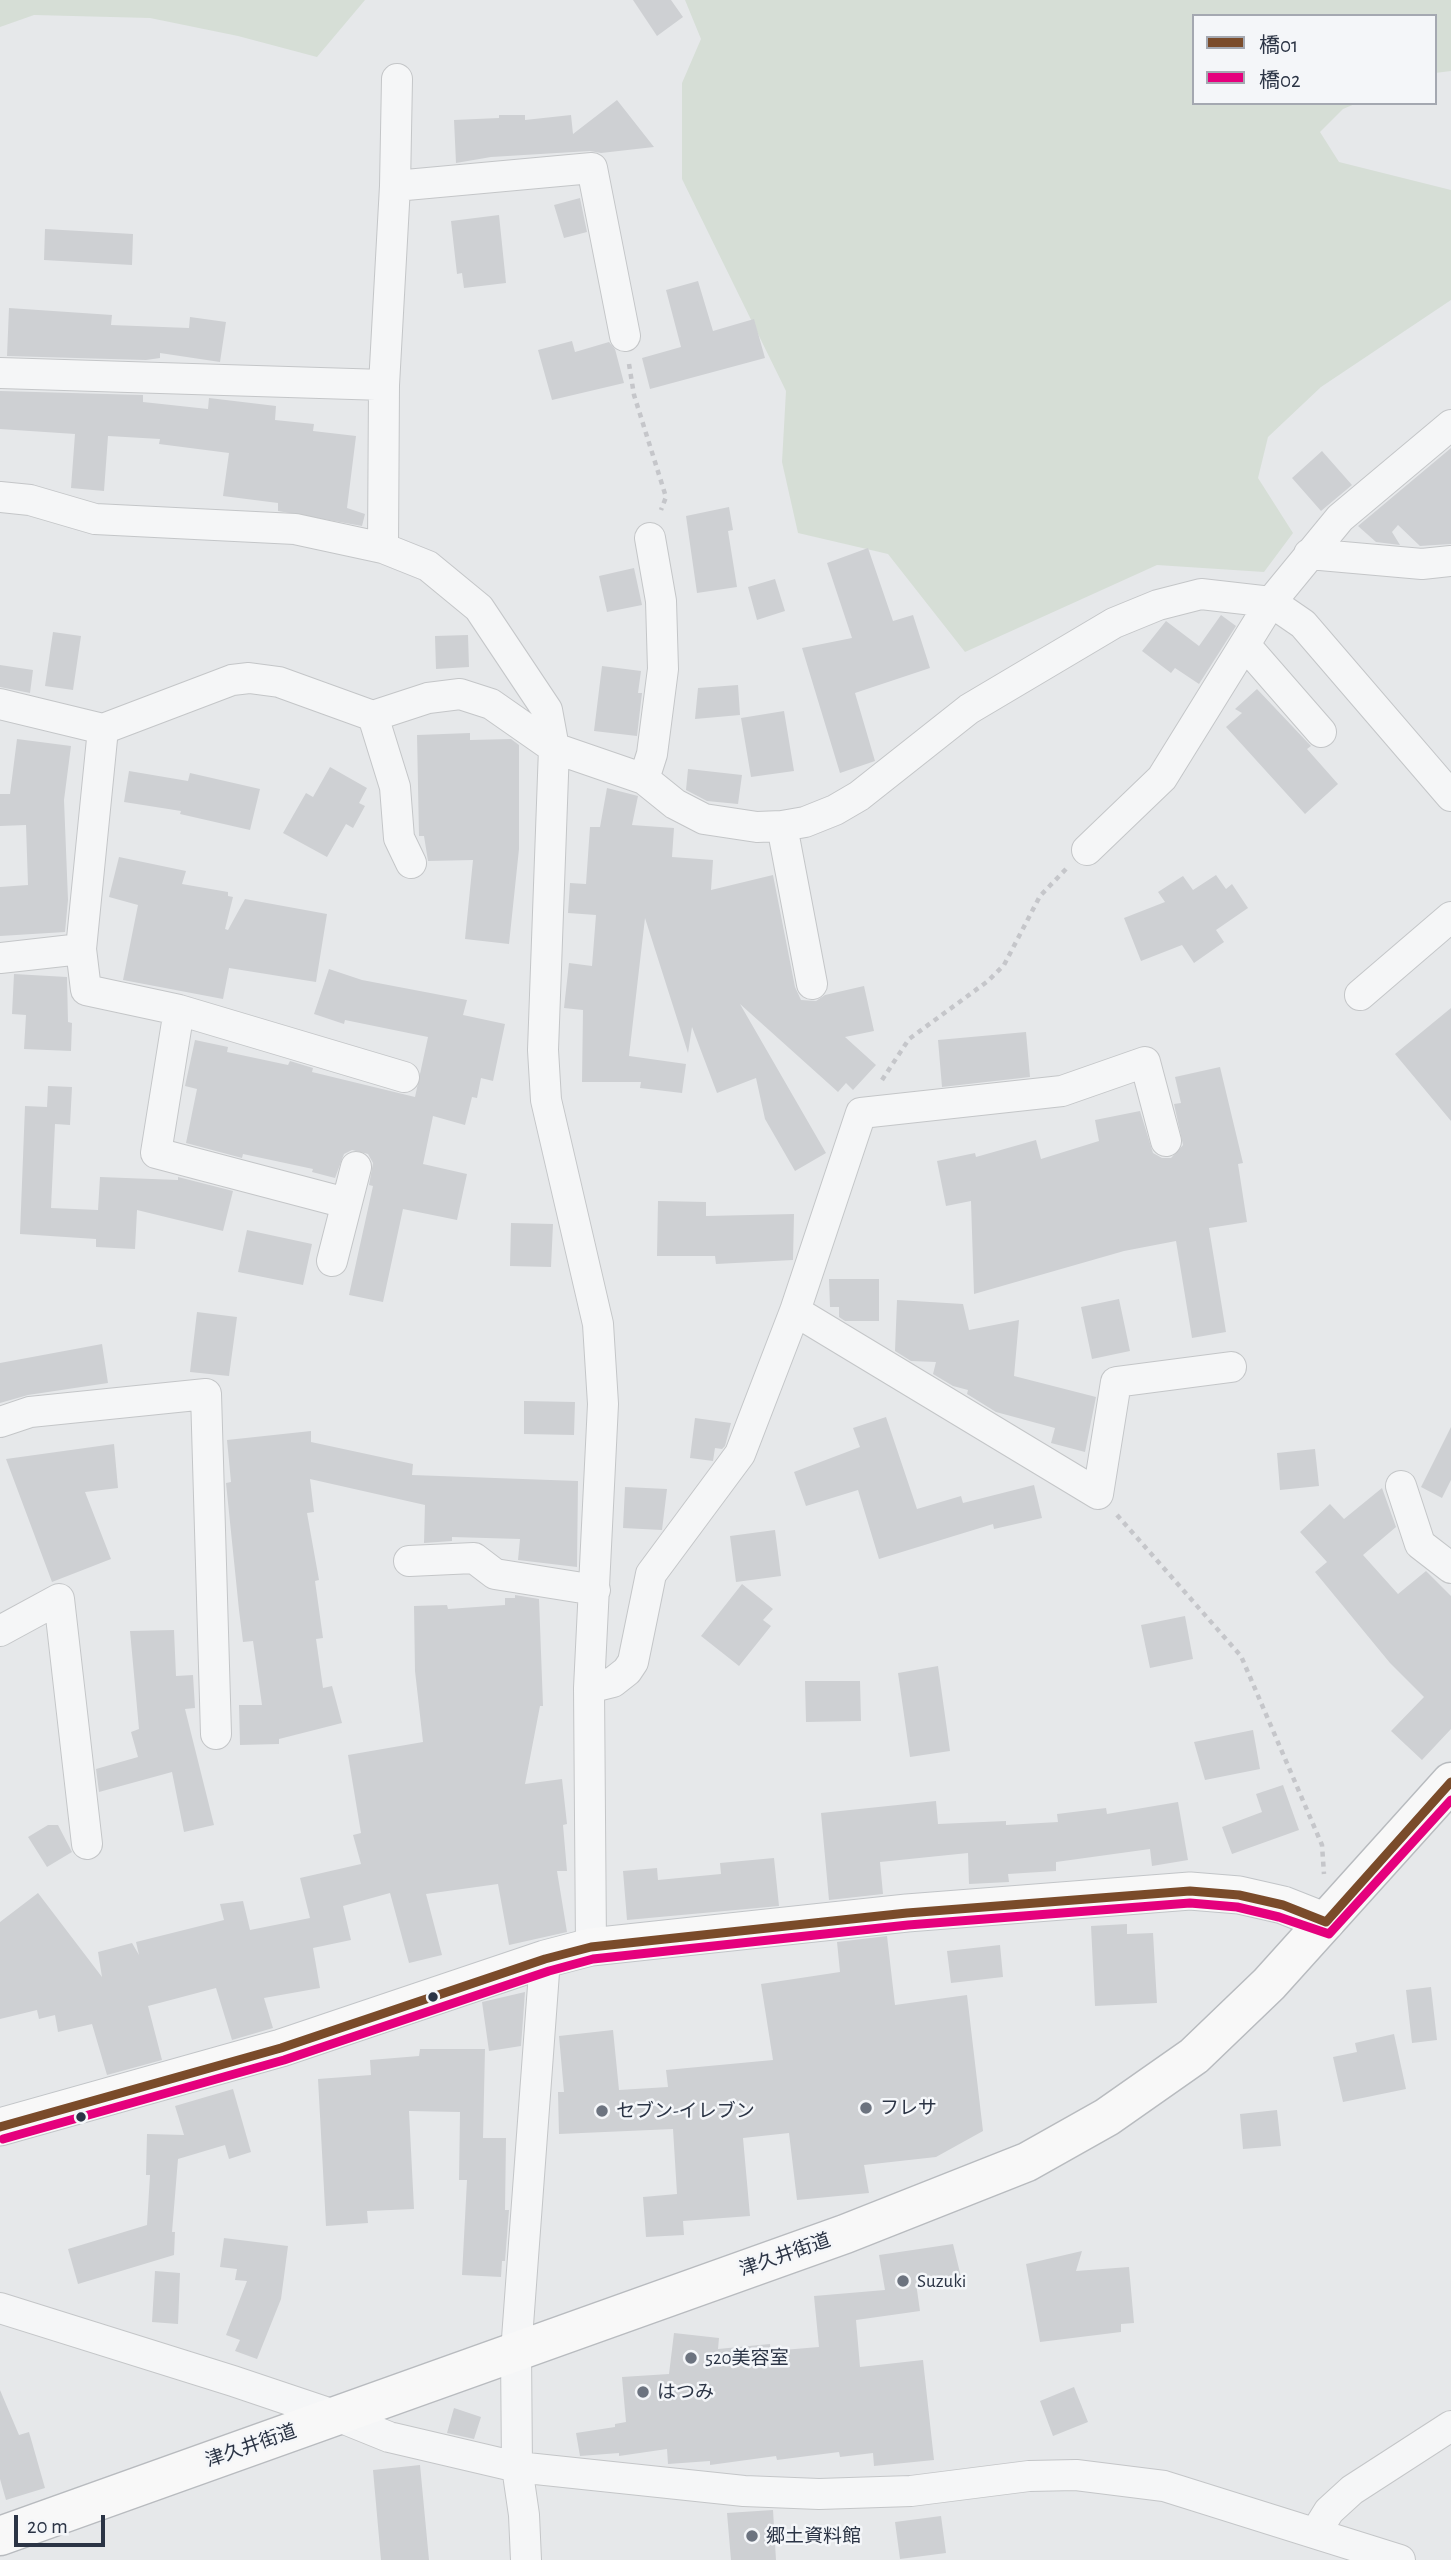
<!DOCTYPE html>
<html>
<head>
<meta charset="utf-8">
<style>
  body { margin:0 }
  #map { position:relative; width:1451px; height:2560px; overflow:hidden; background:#e6e8ea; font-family:"Alegreya Sans","Noto Sans JP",sans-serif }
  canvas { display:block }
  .legend { position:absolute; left:1192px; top:14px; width:245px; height:91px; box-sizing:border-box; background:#f4f6f9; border:2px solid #a4a8b1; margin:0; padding:9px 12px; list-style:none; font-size:21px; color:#2b3445 }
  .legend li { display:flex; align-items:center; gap:14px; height:35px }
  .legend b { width:35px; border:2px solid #a4a8b1 }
  .scale { position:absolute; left:14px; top:2515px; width:91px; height:32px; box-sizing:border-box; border:4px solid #2b3445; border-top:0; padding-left:9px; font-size:21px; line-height:24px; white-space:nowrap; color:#2b3445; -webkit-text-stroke:5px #f4f6f9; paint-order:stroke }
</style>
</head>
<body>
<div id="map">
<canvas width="1451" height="2560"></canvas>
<ul class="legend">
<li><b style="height:9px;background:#7a4b2a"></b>橋01</li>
<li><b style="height:9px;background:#e5007d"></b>橋02</li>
</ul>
<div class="scale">20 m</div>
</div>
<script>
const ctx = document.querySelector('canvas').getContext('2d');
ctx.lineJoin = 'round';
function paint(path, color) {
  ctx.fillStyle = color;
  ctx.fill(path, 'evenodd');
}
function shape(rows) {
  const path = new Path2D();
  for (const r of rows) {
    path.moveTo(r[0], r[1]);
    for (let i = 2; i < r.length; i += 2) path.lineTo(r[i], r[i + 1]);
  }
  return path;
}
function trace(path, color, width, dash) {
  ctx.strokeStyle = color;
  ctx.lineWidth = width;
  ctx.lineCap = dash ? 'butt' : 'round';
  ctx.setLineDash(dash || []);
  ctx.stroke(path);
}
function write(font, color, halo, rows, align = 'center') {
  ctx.font = font + ' "Alegreya Sans","Noto Sans JP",sans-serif';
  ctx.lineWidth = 5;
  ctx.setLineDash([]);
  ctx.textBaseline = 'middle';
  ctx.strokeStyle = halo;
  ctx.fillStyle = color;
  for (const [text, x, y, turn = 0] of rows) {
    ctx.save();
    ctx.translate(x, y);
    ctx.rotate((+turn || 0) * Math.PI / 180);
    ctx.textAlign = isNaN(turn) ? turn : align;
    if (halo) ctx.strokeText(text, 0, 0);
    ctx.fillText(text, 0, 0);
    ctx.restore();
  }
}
paint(shape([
  [0,0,365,0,317,57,238,36,150,18,34,15,0,27],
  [685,0,1451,0,1451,71,1435,73,1435,16,1194,16,1194,103,1357,103,1343,109,1320,132,1339,162,1451,190,1451,300,1321,387,1268,437,1258,478,1293,533,1264,572,1157,565,965,652,888,554,798,533,782,462,786,391,682,179,682,83,701,39]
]), '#d6ded6');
paint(shape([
  [633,0,671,0,683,17,657,36],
  [617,100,654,147,601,153,590,151,491,157,456,163,454,120,499,118,499,115,525,115,525,120,571,115,573,134],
  [580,198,587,232,564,238,554,205],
  [499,215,506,283,464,288,462,273,457,274,451,221],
  [45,229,133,234,132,265,44,260],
  [698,281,713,331,754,319,765,358,650,389,642,358,681,347,666,290],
  [9,308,112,315,111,325,189,328,190,317,226,322,220,362,160,353,160,358,146,360,7,356],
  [572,341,575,352,609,342,615,349,624,383,552,400,538,350],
  [0,391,143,395,143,402,208,409,209,398,276,406,275,420,314,424,313,431,356,436,347,508,365,514,362,526,278,511,278,503,223,496,229,453,159,444,160,439,108,436,104,491,71,488,75,434,0,429],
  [1451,448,1451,544,1420,546,1398,525,1392,532,1400,545,1376,542,1358,526],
  [1322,451,1352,485,1321,511,1292,478],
  [729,507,733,530,728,531,737,587,697,593,686,516],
  [868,548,893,621,913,615,930,668,855,693,875,761,840,773,802,648,852,638,827,563],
  [634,568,642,605,607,612,599,576],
  [775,579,785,611,757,620,748,587],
  [1221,615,1236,626,1199,684,1175,668,1171,673,1142,651,1166,621,1199,646],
  [53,632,81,636,73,690,45,686],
  [468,635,469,667,436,669,435,636],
  [0,665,33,670,30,693,0,687],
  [602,666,641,671,638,693,642,693,637,736,594,731],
  [738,685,740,715,695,719,698,688],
  [1257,689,1311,746,1307,749,1338,784,1305,814,1226,727,1242,713,1235,709],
  [784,711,794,771,751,777,741,718],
  [470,733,470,740,511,739,519,745,519,849,509,944,465,939,473,860,428,861,424,836,419,836,417,735],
  [17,739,71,746,64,800,68,900,65,932,0,936,0,887,28,885,26,825,0,826,0,794,10,794],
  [330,767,367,788,359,803,365,806,353,828,346,824,327,857,283,833,306,793,313,797],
  [688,769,742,775,738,804,707,801,686,790],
  [129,771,188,781,190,773,260,789,250,830,180,814,181,811,124,802],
  [607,788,638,796,632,825,674,828,672,857,713,860,711,890,773,875,795,987,801,1000,816,1001,825,995,864,986,874,1031,845,1037,876,1065,853,1090,846,1083,838,1092,740,1004,826,1153,795,1171,765,1119,756,1078,717,1093,692,1027,688,1053,645,918,629,1056,686,1064,682,1093,640,1088,641,1082,582,1082,583,1010,564,1008,569,963,592,966,596,915,568,913,570,883,586,884,590,827,600,827],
  [119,857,186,871,182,884,228,892,228,896,233,897,225,929,228,930,245,899,327,914,316,982,229,968,223,999,123,980,138,905,109,897],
  [1216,875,1226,889,1232,884,1248,908,1216,930,1224,942,1194,963,1182,945,1141,961,1124,918,1165,902,1158,892,1183,876,1193,890],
  [329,969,362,980,467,1000,463,1015,505,1024,493,1081,481,1078,477,1098,472,1097,465,1125,433,1116,423,1164,467,1174,457,1220,403,1209,383,1302,349,1295,373,1186,369,1185,373,1163,368,1154,352,1150,344,1154,335,1178,312,1172,313,1169,243,1154,242,1158,186,1143,197,1089,185,1086,195,1040,228,1047,227,1052,288,1065,290,1061,313,1068,312,1072,415,1097,428,1037,345,1020,344,1024,314,1014],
  [14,974,67,977,68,1022,72,1023,71,1051,24,1049,26,1015,12,1014],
  [1451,1008,1451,1121,1395,1054],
  [1026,1032,1030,1077,942,1087,938,1040],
  [1220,1067,1243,1163,1238,1164,1247,1222,1209,1228,1226,1332,1192,1338,1176,1241,1124,1251,974,1294,971,1201,946,1206,937,1161,975,1153,976,1157,1036,1140,1041,1159,1099,1141,1095,1120,1140,1111,1153,1153,1162,1158,1171,1158,1183,1145,1174,1104,1181,1103,1175,1077],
  [48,1086,72,1087,70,1125,55,1124,51,1208,98,1210,100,1177,178,1180,178,1177,233,1191,223,1231,137,1210,135,1249,96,1247,96,1239,20,1234,25,1106,47,1107],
  [658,1201,706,1202,706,1216,794,1214,793,1260,716,1264,715,1256,657,1256],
  [511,1223,553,1224,551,1267,510,1266],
  [247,1230,312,1244,303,1285,238,1272],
  [829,1279,879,1279,879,1321,845,1321,839,1317,839,1307,830,1307],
  [1119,1299,1130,1351,1092,1359,1081,1307],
  [897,1300,963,1304,969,1330,1019,1320,1014,1376,1096,1397,1085,1452,1051,1443,1055,1428,996,1412,967,1394,968,1390,953,1386,933,1374,936,1362,911,1361,895,1351],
  [197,1312,237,1317,229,1376,190,1372],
  [102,1344,108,1383,28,1395,0,1403,0,1363],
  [524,1401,575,1402,574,1435,524,1434],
  [886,1417,917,1509,961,1496,963,1503,1034,1485,1042,1518,994,1529,993,1524,879,1559,858,1490,806,1506,794,1472,860,1447,853,1428],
  [695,1418,731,1423,725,1446,722,1449,715,1448,713,1461,690,1458],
  [1451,1427,1451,1480,1442,1498,1421,1487],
  [311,1431,311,1442,413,1464,412,1475,578,1481,577,1567,518,1560,520,1539,452,1537,452,1541,424,1543,425,1505,310,1479,314,1512,307,1513,319,1580,315,1581,323,1638,316,1639,323,1688,332,1686,342,1723,279,1739,279,1744,240,1745,239,1705,262,1705,253,1641,243,1642,239,1610,226,1483,231,1482,227,1440],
  [114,1444,118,1488,85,1492,111,1559,52,1582,6,1459],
  [1315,1449,1319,1486,1280,1490,1277,1453],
  [625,1487,667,1489,662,1530,623,1528],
  [1382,1488,1396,1527,1363,1555,1398,1594,1426,1571,1451,1596,1451,1729,1422,1760,1391,1731,1424,1697,1390,1663,1315,1572,1327,1562,1300,1532,1330,1504,1344,1519],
  [775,1530,781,1576,736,1582,730,1536],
  [742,1584,773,1609,763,1620,771,1626,739,1666,701,1636],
  [515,1595,539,1599,543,1706,540,1706,525,1784,562,1779,567,1824,563,1825,567,1871,557,1871,567,1932,509,1945,498,1884,426,1894,442,1955,409,1963,390,1893,343,1906,351,1940,313,1948,320,1988,264,1998,273,2028,232,2040,216,1988,148,2006,162,2060,107,2075,92,2024,58,2032,55,2015,39,2019,37,2010,0,2019,0,1922,38,1893,102,1977,98,1952,132,1943,139,1955,136,1942,224,1920,220,1904,243,1901,250,1930,310,1918,300,1878,361,1864,353,1835,361,1833,348,1755,423,1742,415,1671,414,1606,447,1605,448,1609,505,1605,505,1598,515,1598],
  [1185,1616,1193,1659,1150,1668,1141,1625],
  [174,1630,176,1676,193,1675,195,1708,185,1709,214,1825,184,1832,172,1772,99,1792,96,1769,138,1757,131,1732,139,1729,130,1631],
  [938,1666,950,1751,910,1757,898,1673],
  [805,1681,860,1681,861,1721,806,1722],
  [1253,1730,1260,1769,1205,1780,1194,1742],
  [1283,1785,1299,1830,1232,1854,1222,1827,1262,1812,1256,1794],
  [936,1801,938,1824,1006,1821,1006,1825,1058,1822,1057,1814,1106,1808,1107,1814,1178,1802,1188,1860,1152,1866,1150,1849,1056,1862,1056,1871,1008,1874,1009,1882,969,1884,968,1853,880,1862,883,1894,829,1900,821,1813],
  [48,1825,58,1825,72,1852,47,1867,28,1837],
  [774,1858,779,1906,627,1920,623,1871,657,1868,658,1880,721,1874,720,1863],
  [1127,1924,1127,1934,1153,1933,1157,2003,1095,2006,1091,1926],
  [887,1936,895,2005,967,1995,983,2131,936,2157,864,2165,869,2193,797,2200,789,2133,743,2138,750,2216,683,2221,684,2235,646,2237,643,2197,677,2194,673,2129,559,2134,558,2092,564,2092,559,2036,613,2030,619,2090,668,2087,666,2070,773,2060,761,1984,840,1972,837,1942],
  [1000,1945,1003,1977,951,1983,947,1951],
  [1431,1987,1437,2040,1412,2043,1406,1990],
  [525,1992,521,2046,489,2051,482,2002],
  [1394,2034,1406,2089,1343,2102,1333,2057,1357,2052,1355,2043],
  [420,2049,485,2049,483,2138,506,2138,505,2210,509,2210,505,2261,502,2261,501,2277,462,2275,467,2180,459,2180,460,2112,409,2111,414,2209,367,2211,368,2223,326,2226,318,2079,371,2075,370,2060,419,2056],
  [233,2089,251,2152,229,2159,225,2145,178,2159,172,2232,175,2232,174,2255,78,2284,68,2249,147,2225,150,2175,146,2175,147,2134,184,2135,175,2106],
  [1277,2110,1281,2146,1243,2149,1240,2114],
  [224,2238,288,2246,281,2299,257,2359,235,2351,240,2340,226,2335,247,2281,235,2280,237,2269,220,2267],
  [953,2244,961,2277,916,2283,920,2311,856,2320,860,2367,923,2360,934,2460,874,2466,873,2453,840,2457,839,2452,777,2460,776,2456,710,2465,710,2461,668,2464,667,2449,619,2456,619,2453,580,2456,576,2433,615,2427,615,2424,626,2422,622,2377,669,2374,674,2333,719,2338,718,2349,770,2344,771,2351,819,2347,814,2296,885,2290,879,2255],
  [1082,2251,1076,2271,1129,2267,1134,2323,1121,2324,1121,2332,1040,2342,1026,2264],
  [155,2271,180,2273,178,2324,152,2322],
  [1074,2387,1088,2422,1053,2436,1040,2401],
  [0,2390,19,2435,29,2432,45,2488,6,2500,0,2479],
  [454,2408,481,2417,474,2439,447,2433],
  [420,2465,429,2560,381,2560,373,2470],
  [773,2510,776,2560,731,2560,727,2513],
  [941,2516,946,2553,900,2559,895,2522]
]), '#ced0d3');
const minor = shape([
  [395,186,592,168,625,336],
  [0,373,384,385],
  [0,497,30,500,95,519,295,529,383,548,428,566,479,608,547,710,554,748,543,1050,546,1100,598,1324,603,1404,589,1688,591,1947],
  [383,548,384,385,395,186,397,79],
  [1309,554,1422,564,1451,561],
  [1246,646,1321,732],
  [0,704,103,729,232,680,249,678,279,682,373,716,428,698,460,694,491,704,554,748,644,779,675,804,704,819,757,827,782,826,805,822,835,810,859,796,969,709,1114,623,1158,605,1201,594,1271,602,1340,518,1451,425],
  [373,716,395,787,399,838,411,863],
  [103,729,81,949,86,990,179,1010,404,1077],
  [644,779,652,754,663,669,661,601,650,538],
  [782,826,812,984],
  [1087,850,1162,778,1271,602,1303,624,1451,796],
  [0,958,81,949],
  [1360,995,1451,917],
  [179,1010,156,1153,346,1203],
  [332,1261,356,1167],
  [795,1311,1098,1494,1116,1382,1231,1367],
  [0,1422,30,1412,206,1394,216,1734],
  [1401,1486,1420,1544,1451,1568],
  [409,1561,474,1558,495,1574,595,1590],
  [0,1631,59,1599,87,1844],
  [589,1688,613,1682,627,1671,633,1662,651,1574,740,1454,795,1311,861,1113,1062,1091,1145,1062,1166,1141],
  [0,2308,233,2381,337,2416,389,2437,517,2467,744,2491,819,2494,911,2491,1029,2476,1076,2475,1164,2486,1400,2560],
  [1316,2532,1329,2511,1352,2490,1451,2426],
  [526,2560,524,2515,517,2467,516,2352,545,1959]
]);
const major = shape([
  [0,2127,281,2048,545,1959,591,1947,907,1913,1190,1891,1239,1895,1283,1905,1326,1922]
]);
const highway = shape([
  [0,2536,845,2234,1027,2162,1107,2117,1194,2056,1269,1984,1451,1782]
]);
trace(minor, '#c4c6c8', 32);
trace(major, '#c2c5c8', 39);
trace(highway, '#b8bbbf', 41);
trace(shape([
  [629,364,634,395,666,497,661,510],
  [882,1080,909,1039,988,981,1004,965,1040,896,1066,869],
  [1117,1515,1241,1656,1322,1845,1324,1874]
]), '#c5c6ca', 4.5, [5, 5]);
trace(minor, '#f5f6f7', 30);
trace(major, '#f8f8f8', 37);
trace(highway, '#f8f8f8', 38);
trace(shape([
  [0,2127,281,2048,545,1959,591,1947,907,1913,1190,1891,1239,1895,1283,1905,1326,1922,1451,1782]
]), '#7a4b2a', 9);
trace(shape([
  [3,2139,284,2060,549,1971,593,1959,908,1925,1190,1903,1237,1907,1279,1917,1329,1934,1451,1800]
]), '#e5007d', 9);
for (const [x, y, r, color] of [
  [433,1997,6,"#2b3445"],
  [866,2108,7,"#6c737f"],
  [602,2111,7,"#6c737f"],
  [81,2117,6,"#2b3445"],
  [903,2281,7,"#6c737f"],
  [691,2358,7,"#6c737f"],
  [643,2392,7,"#6c737f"],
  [752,2536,7,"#6c737f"]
]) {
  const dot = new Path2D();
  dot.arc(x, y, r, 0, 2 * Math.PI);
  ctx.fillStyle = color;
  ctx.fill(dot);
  trace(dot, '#f4f6f9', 2.5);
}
write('19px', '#2b3445', '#f4f6f9', [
  ["フレサ",880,2108],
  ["セブン-イレブン",616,2111],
  ["Suzuki",917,2281],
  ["520美容室",705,2358],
  ["はつみ",657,2392],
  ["郷土資料館",766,2536]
], 'left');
write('19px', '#2b3445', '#f4f6f9', [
  ["津久井街道",785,2255,-19],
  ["津久井街道",251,2446,-19]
]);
</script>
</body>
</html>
